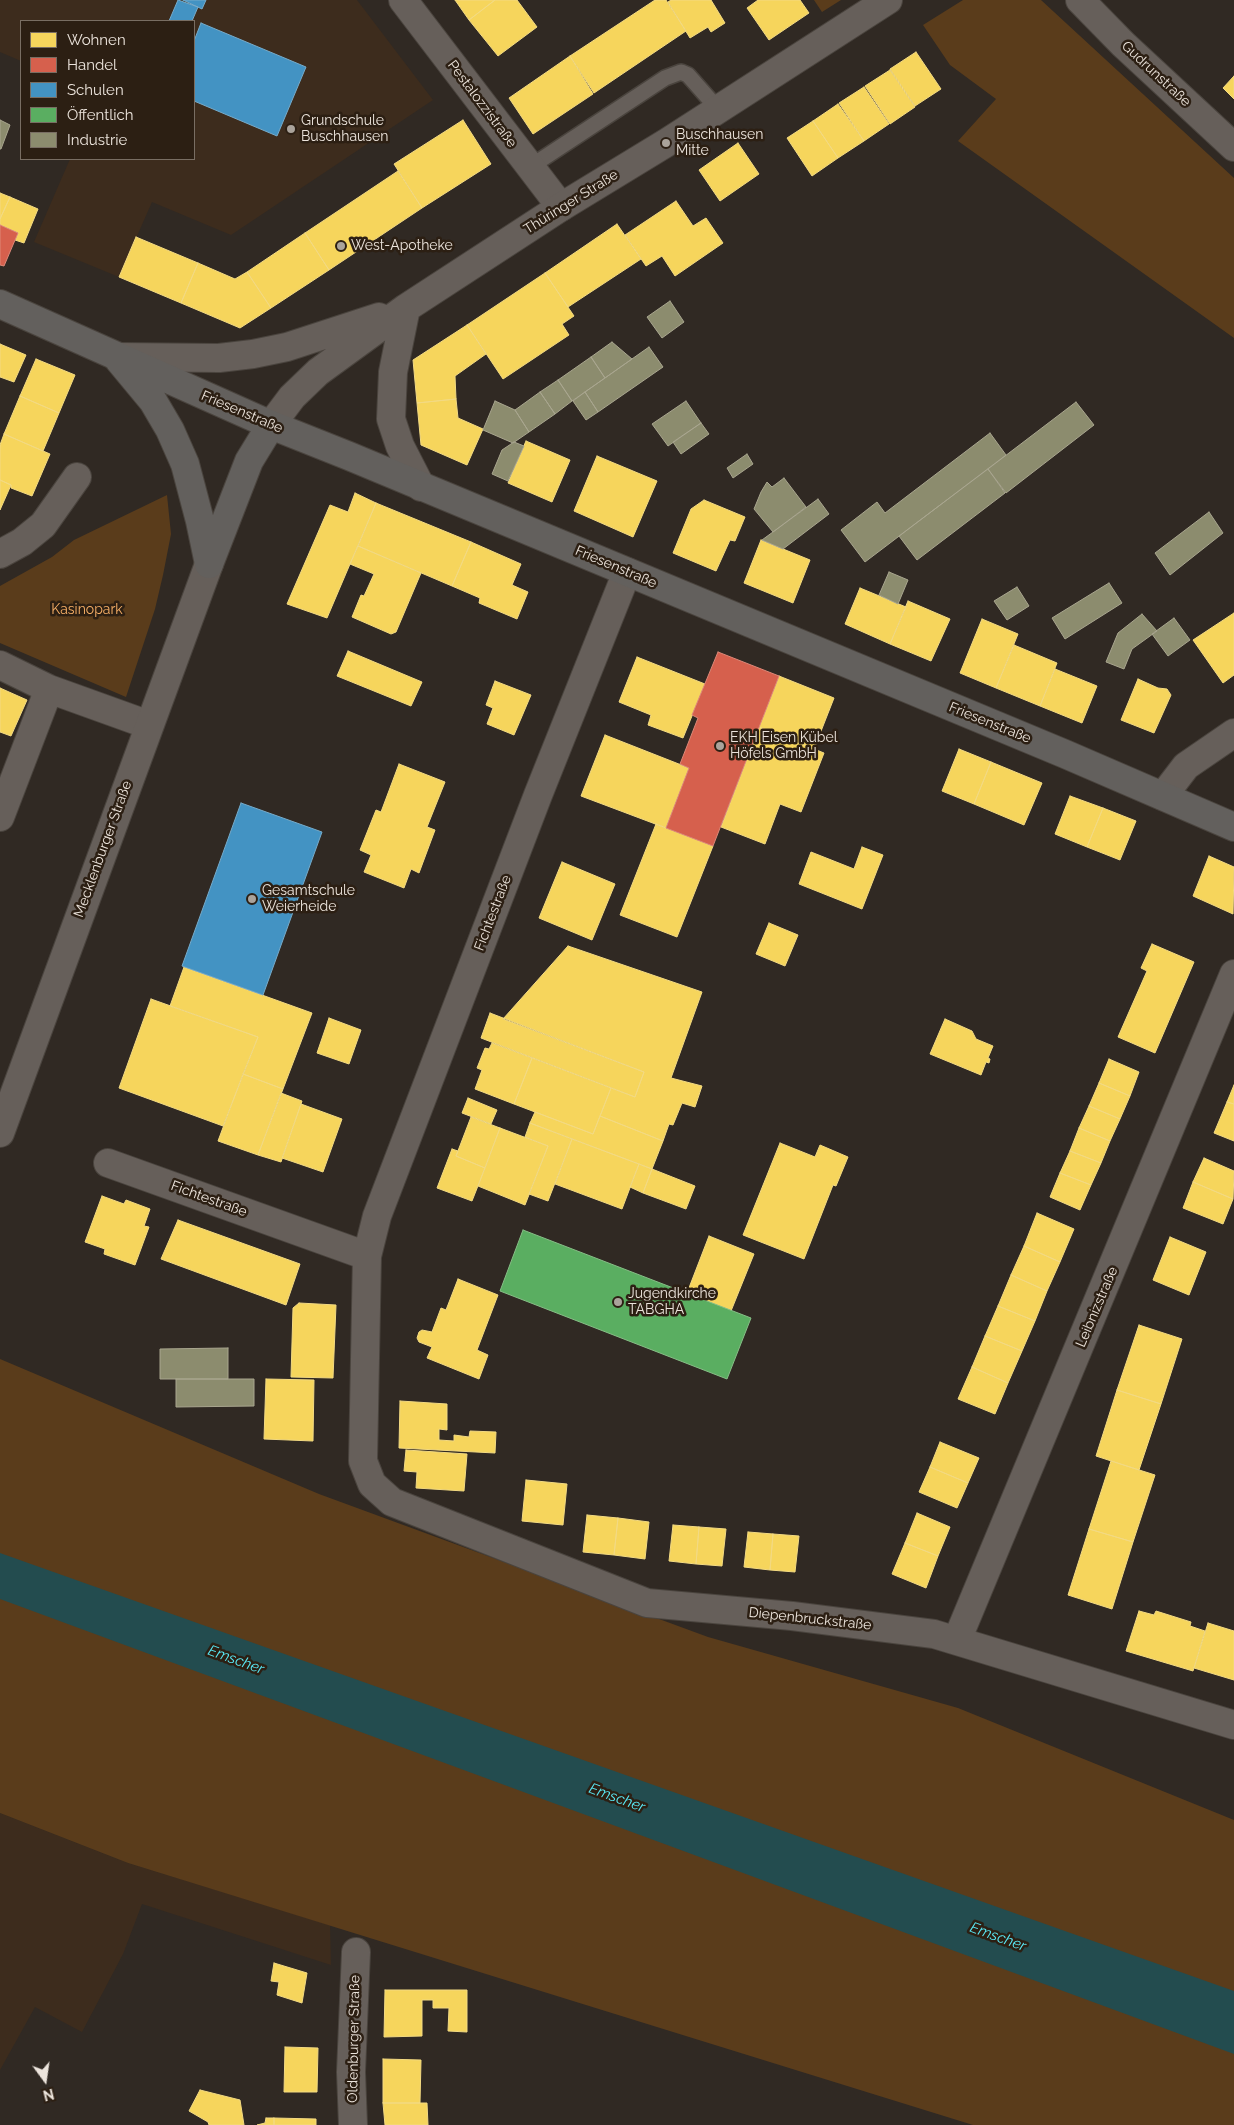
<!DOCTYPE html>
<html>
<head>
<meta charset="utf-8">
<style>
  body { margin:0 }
  #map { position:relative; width:1234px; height:2125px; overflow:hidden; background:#302923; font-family:Raleway,sans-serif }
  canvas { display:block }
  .legend { position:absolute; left:20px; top:20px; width:175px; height:140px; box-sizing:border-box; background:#2c1f13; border:1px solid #796e63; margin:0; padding:6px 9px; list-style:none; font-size:15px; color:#ece4dc }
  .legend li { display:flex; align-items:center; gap:10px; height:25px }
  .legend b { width:25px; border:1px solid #796e63 }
  .north { position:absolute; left:20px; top:2055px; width:50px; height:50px; -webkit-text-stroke:4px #2c1f13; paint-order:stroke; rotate:166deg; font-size:14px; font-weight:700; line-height:20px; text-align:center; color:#ece4dc }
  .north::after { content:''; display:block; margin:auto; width:18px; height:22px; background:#ece4dc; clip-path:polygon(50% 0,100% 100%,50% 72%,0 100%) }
</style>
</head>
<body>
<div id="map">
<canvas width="1234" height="2125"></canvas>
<ul class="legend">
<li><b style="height:14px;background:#f6d55c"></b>Wohnen</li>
<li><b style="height:14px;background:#d6604d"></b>Handel</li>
<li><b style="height:14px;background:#4393c3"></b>Schulen</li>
<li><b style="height:14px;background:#5aae61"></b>Öffentlich</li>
<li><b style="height:14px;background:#8c8c6e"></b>Industrie</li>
</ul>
<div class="north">N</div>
</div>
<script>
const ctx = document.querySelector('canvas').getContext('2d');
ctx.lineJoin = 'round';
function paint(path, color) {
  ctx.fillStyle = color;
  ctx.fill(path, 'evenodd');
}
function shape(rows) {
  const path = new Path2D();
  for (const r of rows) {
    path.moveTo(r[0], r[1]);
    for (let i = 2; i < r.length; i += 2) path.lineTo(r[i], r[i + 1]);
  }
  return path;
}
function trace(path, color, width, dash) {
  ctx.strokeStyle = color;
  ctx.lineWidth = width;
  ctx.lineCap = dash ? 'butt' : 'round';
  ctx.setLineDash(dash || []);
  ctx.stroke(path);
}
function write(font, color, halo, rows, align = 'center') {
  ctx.font = font + ' Raleway,sans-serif';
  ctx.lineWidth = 5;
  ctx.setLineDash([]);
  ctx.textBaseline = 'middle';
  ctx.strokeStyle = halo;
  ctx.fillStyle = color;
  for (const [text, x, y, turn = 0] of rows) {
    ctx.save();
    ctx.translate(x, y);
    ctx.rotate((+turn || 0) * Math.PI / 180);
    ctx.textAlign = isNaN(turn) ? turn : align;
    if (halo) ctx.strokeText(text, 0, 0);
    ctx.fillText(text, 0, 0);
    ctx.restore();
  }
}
paint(shape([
  [0,0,357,0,433,100,231,235,152,202,119,277,34,242,70,159,194,159,194,21,21,21,21,61,0,52],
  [0,1813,128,1863,330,1925,331,1965,142,1904,123,1954,82,2032,35,2007,0,2070]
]), '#3d2c1d');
paint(shape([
  [814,0,841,0,822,12],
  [963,0,1041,0,1234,178,1234,338,958,141,996,99,950,65,923,25],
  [167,495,171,534,163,575,155,609,126,697,0,643,0,586,52,557,74,540],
  [0,1359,319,1494,708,1637,958,1708,1234,1820,1234,2125,973,2125,128,1863,0,1813]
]), '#5a3c1b');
paint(shape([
  [0,1553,1234,1991,1234,2054,0,1599]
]), '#234c4f');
const homes = shape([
  [455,0,495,0,469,20,455,0],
  [495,0,517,0,537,27,498,56,469,20,495,0],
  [655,0,666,0,686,31,594,93,570,56,655,0],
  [671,0,711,0,725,23,711,32,708,27,690,38,668,2,671,0],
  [758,0,800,0,809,13,769,40,747,8,758,0],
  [916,52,941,89,915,106,890,69,916,52],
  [570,56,593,94,533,134,509,98,570,56],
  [890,70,915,107,890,124,865,86,890,70],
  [1234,76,1234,99,1223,88,1234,76],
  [864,87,889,124,864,141,839,103,864,87],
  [838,104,864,141,838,158,813,121,838,104],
  [463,120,491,164,422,208,394,164,463,120],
  [813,121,838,158,812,176,787,138,813,121],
  [738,143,759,174,720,201,699,170,738,143],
  [398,171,422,208,329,270,305,233,398,171],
  [0,193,10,197,0,219,0,193],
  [10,197,38,209,24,243,15,240,18,233,0,225,0,219,10,197],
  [676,201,693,226,706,218,723,243,675,276,662,256,646,266,625,235,676,201],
  [617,224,641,259,568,307,545,273,617,224],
  [305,233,329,270,271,308,247,272,305,233],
  [136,237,198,263,181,303,119,277,136,237],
  [198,263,235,279,247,272,271,308,240,328,181,303,198,263],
  [545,273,574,316,562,324,569,335,503,379,467,325,545,273],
  [467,325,486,354,455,376,456,399,417,403,413,360,467,325],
  [0,344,26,355,14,382,0,377,0,344],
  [36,359,75,375,59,413,20,396,36,359],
  [20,396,59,413,43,451,4,434,20,396],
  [456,399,458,418,483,429,467,465,421,445,417,403,456,399],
  [4,434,50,454,32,496,11,488,11,485,0,480,0,445,4,434],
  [526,441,570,460,552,502,508,483,526,441],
  [597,456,657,481,633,537,574,511,597,456],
  [0,480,11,485,0,510,0,480],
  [355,493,376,503,327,618,287,604,330,505,348,512,355,493],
  [704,500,745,517,735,541,730,540,716,571,673,553,691,509,704,500],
  [376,503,471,542,452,586,358,546,376,503],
  [761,540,810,560,793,603,744,583,761,540],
  [471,542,521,564,512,585,528,592,517,619,479,603,480,598,452,586,471,542],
  [358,546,421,573,396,632,391,634,352,617,361,595,364,596,374,574,350,564,358,546],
  [860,588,906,607,890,644,845,624,860,588],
  [908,601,950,619,931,661,890,644,908,601],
  [1234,613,1234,675,1223,683,1193,640,1234,613],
  [982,619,1018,634,996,688,960,673,982,619],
  [1014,645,1057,663,1040,706,996,688,1014,645],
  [348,651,422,682,411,706,337,676,348,651],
  [637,657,705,684,683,738,648,725,651,715,619,702,637,657],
  [1055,669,1097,686,1082,723,1040,706,1055,669],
  [779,676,834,698,814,749,759,727,779,676],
  [1138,679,1158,688,1167,689,1171,695,1154,733,1121,720,1138,679],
  [495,681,531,695,514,735,487,724,493,708,486,705,495,681],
  [0,688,27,700,11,736,0,732,0,688],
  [759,727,824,753,801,812,780,804,765,844,721,827,759,727],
  [605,735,689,768,666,828,581,796,605,735],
  [959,749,991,762,974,804,942,791,959,749],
  [991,762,1042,783,1024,825,974,804,991,762],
  [399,764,445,782,427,827,435,830,419,873,411,869,404,888,364,872,371,855,360,850,376,810,381,812,399,764],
  [1070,796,1103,808,1087,847,1055,834,1070,796],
  [1103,808,1136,821,1120,860,1087,847,1103,808],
  [656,824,713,846,677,937,620,915,656,824],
  [862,847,883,855,862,909,799,884,811,852,854,869,862,847],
  [1209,856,1234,867,1233,914,1193,896,1209,856],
  [562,862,615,884,592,940,539,918,562,862],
  [769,923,798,935,785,966,756,954,769,923],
  [1152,944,1194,962,1155,1053,1118,1037,1147,971,1141,968,1152,944],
  [568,946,702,992,671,1078,702,1086,695,1107,682,1103,673,1125,669,1124,663,1141,600,1116,611,1088,635,1097,644,1072,503,1019,568,946],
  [184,967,312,1013,283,1089,243,1074,258,1037,170,1006,184,967],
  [151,999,258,1037,223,1126,119,1088,151,999],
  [490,1013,644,1072,635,1097,481,1038,490,1013],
  [329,1018,361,1030,349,1064,317,1053,329,1018],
  [945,1019,972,1031,976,1039,993,1046,988,1058,990,1059,989,1063,986,1062,981,1075,930,1054,945,1019],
  [492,1043,532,1058,514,1104,475,1089,482,1070,477,1068,485,1048,489,1049,492,1043],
  [532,1058,611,1088,593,1134,514,1104,532,1058],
  [1109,1059,1139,1072,1130,1096,1099,1083,1109,1059],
  [243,1074,283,1089,258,1155,218,1141,243,1074],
  [1099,1083,1130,1096,1120,1119,1089,1106,1099,1083],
  [1234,1085,1234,1104,1227,1102,1234,1085],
  [281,1093,302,1101,281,1162,258,1155,281,1093],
  [468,1098,497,1110,491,1124,462,1113,468,1098],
  [1227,1102,1234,1104,1234,1141,1214,1133,1227,1102],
  [301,1104,342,1119,323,1172,282,1158,301,1104],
  [1089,1106,1120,1119,1110,1141,1079,1128,1089,1106],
  [535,1112,593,1134,600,1116,663,1141,652,1169,530,1123,535,1112],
  [471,1117,500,1128,485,1168,456,1156,471,1117],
  [530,1123,572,1139,548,1201,529,1194,548,1146,525,1137,530,1123],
  [500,1128,548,1146,525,1205,478,1186,500,1128],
  [1079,1128,1110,1141,1101,1163,1070,1151,1079,1128],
  [572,1139,639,1164,622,1209,555,1184,572,1139],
  [780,1143,815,1157,820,1145,848,1157,836,1186,833,1185,804,1259,743,1235,780,1143],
  [452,1149,458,1151,456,1156,485,1168,472,1201,437,1188,452,1149],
  [1070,1151,1101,1163,1091,1185,1060,1173,1070,1151],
  [1204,1158,1234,1171,1233,1199,1193,1182,1204,1158],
  [639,1164,652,1169,643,1193,630,1187,639,1164],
  [652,1169,695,1186,686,1209,643,1193,652,1169],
  [1060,1173,1091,1185,1080,1210,1050,1197,1060,1173],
  [1193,1182,1233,1199,1223,1224,1183,1208,1193,1182],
  [102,1196,124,1204,126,1200,150,1209,144,1226,149,1227,135,1265,104,1254,105,1249,85,1242,102,1196],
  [1037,1213,1074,1229,1060,1262,1024,1246,1037,1213],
  [178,1220,300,1264,286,1305,161,1259,178,1220],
  [709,1236,754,1254,731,1311,687,1293,709,1236],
  [1170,1237,1206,1252,1189,1295,1153,1280,1170,1237],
  [1024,1246,1060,1262,1047,1291,1011,1275,1024,1246],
  [1011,1275,1047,1291,1035,1321,998,1306,1011,1275],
  [458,1279,498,1295,477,1350,488,1355,479,1379,427,1358,432,1347,419,1342,417,1338,419,1332,422,1330,432,1332,441,1308,446,1310,458,1279],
  [299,1303,336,1305,333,1378,291,1377,293,1308,299,1303],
  [998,1306,1035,1321,1022,1351,985,1336,998,1306],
  [1139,1325,1182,1339,1161,1404,1117,1390,1139,1325],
  [985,1336,1022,1351,1008,1383,972,1367,985,1336],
  [972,1367,1008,1383,995,1414,958,1399,972,1367],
  [266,1379,314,1380,313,1441,264,1439,266,1379],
  [1117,1390,1161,1404,1139,1470,1096,1456,1117,1390],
  [400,1401,447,1404,447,1430,439,1429,439,1440,454,1441,454,1435,469,1437,470,1431,496,1432,495,1453,399,1448,400,1401],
  [940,1442,979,1458,968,1483,930,1467,940,1442],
  [406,1450,467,1454,464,1491,416,1488,417,1472,404,1471,406,1450],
  [1111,1461,1155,1475,1133,1542,1089,1529,1111,1461],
  [930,1467,968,1483,957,1508,919,1492,930,1467],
  [526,1480,567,1484,563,1525,522,1521,526,1480],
  [917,1513,950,1527,938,1556,905,1543,917,1513],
  [587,1515,618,1518,614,1555,583,1552,587,1515],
  [618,1518,649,1522,645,1559,614,1555,618,1518],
  [673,1525,699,1527,696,1564,669,1561,673,1525],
  [699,1527,726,1529,722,1566,696,1564,699,1527],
  [1089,1529,1133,1542,1112,1609,1068,1595,1089,1529],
  [748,1532,773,1534,770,1570,744,1567,748,1532],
  [773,1534,799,1536,795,1572,770,1570,773,1534],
  [905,1543,938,1556,926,1588,892,1574,905,1543],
  [1139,1611,1154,1615,1156,1611,1191,1622,1190,1626,1205,1631,1193,1671,1126,1651,1139,1611],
  [1208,1623,1234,1631,1234,1680,1194,1668,1208,1623],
  [274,1963,307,1973,302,2003,277,1995,279,1982,271,1981,274,1963],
  [385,1990,467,1990,467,2032,448,2031,449,2008,433,2008,433,2000,422,2000,422,2036,384,2037,385,1990],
  [285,2047,318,2048,317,2092,284,2092,285,2047],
  [383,2059,421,2060,420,2103,383,2103,383,2059],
  [200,2090,240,2100,244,2125,209,2125,208,2122,189,2111,200,2090],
  [383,2103,427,2103,428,2125,385,2125,383,2103],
  [266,2118,274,2118,274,2125,257,2125,265,2123,266,2118],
  [274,2118,316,2119,316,2125,274,2125,274,2118]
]);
paint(homes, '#f6d55c');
trace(homes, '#f3da82', 1);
const shops = shape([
  [0,225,18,233,4,266,0,265,0,225],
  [718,652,779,676,713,846,666,828,689,768,680,764,698,718,692,715,718,652]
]);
paint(shops, '#d6604d');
trace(shops, '#dd8878', 1);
const schools = shape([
  [178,0,198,7,192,21,169,21,178,0],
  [183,0,206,0,202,9,183,0],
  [201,23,306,67,277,136,194,101,194,41,201,23],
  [241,803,322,832,263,995,182,966,241,803]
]);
paint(schools, '#4393c3');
trace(schools, '#76abca', 1);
const public = shape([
  [523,1230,751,1318,727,1379,500,1291,523,1230]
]);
paint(public, '#5aae61');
trace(public, '#86be86', 1);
const industry = shape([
  [0,120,10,125,1,149,0,149,0,120],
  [670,301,684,322,662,338,647,317,670,301],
  [612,342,632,359,605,378,591,357,612,342],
  [649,347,663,367,598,412,585,392,649,347],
  [591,357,605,378,572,401,558,380,591,357],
  [558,380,572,401,555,414,540,392,558,380],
  [540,392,555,414,529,432,515,410,540,392],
  [585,392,598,412,586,420,573,401,585,392],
  [495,401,515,410,529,432,513,443,483,430,495,401],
  [686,401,701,423,668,446,652,424,686,401],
  [1076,402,1094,425,1006,493,988,469,1076,402],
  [701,423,709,434,681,454,673,442,701,423],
  [990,433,1006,455,865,562,841,530,877,502,885,513,990,433],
  [514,442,524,446,508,481,492,474,502,450,514,442],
  [747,454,753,464,733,478,727,468,747,454],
  [988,469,1005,493,917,560,899,536,988,469],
  [784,478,806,507,773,532,754,509,761,492,767,482,772,487,784,478],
  [818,499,829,514,783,549,762,540,818,499],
  [1209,512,1223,533,1170,575,1155,553,1209,512],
  [889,572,908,580,898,604,879,595,889,572],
  [1109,583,1122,603,1065,639,1052,618,1109,583],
  [1017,587,1029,606,1007,620,994,601,1017,587],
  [1142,614,1157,631,1132,649,1124,669,1106,662,1118,633,1142,614],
  [1174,618,1190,640,1168,656,1152,634,1174,618],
  [228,1348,228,1379,160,1379,160,1349,228,1348],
  [176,1379,254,1379,254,1406,176,1407,176,1379]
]);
paint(industry, '#8c8c6e');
trace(industry, '#a9a68f', 1);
const service = shape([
  [530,167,665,78,681,72,688,75,718,109]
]);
const minor = shape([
  [403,0,561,207],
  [1080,0,1123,44,1234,147],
  [0,554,22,542,43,525,77,477],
  [627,572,538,795,377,1216,367,1256,363,1461,372,1484,392,1502,647,1603,792,1616,934,1634,1234,1725],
  [0,665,49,689,149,725],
  [1163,796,1186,766,1234,733],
  [0,817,49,689],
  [108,1163,367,1256],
  [957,1640,1234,974],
  [353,2125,351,2072,356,1952]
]);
const tertiary = shape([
  [406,308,393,372,391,419,400,446,421,487],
  [117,357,219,358,253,354,287,347,379,317],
  [271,425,292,397,318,372,406,308,561,207,666,143,888,0],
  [0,1133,209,564]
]);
const secondary = shape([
  [0,304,271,425,349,456,1065,754,1234,827],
  [119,360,153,401,170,430,185,464,200,521,209,564],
  [209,564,249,461,271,425]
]);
trace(service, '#4a443e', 18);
trace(minor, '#4a443e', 30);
trace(tertiary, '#4a443e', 30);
trace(secondary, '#4a443e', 30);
trace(service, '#665f5a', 15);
trace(minor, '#665f5a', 28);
trace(tertiary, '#665f5a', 28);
trace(secondary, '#63605d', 28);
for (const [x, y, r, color] of [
  [291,129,5,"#aaa39b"],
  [666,143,5,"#aaa39b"],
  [341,246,5,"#aaa39b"],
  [720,746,5,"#aaa39b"],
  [252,899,5,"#aaa39b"],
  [618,1302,5,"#aaa39b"]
]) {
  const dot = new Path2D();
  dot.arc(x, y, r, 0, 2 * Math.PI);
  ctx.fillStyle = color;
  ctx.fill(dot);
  trace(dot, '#2c1f13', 2);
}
write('14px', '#ece4dc', '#2c1f13', [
  ["Gudrunstraße",1156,74,43],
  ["Pestalozzistraße",482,104,53],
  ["Thüringer Straße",571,202,-32],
  ["Friesenstraße",242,412,23],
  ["Friesenstraße",616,567,23],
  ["Friesenstraße",990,723,22],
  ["Mecklenburger Straße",103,849,-70],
  ["Fichtestraße",493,913,-69],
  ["Fichtestraße",209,1199,20],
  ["Leibnizstraße",1097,1307,-67],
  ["Diepenbruckstraße",810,1619,6],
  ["Oldenburger Straße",354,2039,-89]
]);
write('14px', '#ece4dc', '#2c1f13', [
  ["Grundschule",301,121],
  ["Buschhausen",301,137],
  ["Buschhausen",676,135],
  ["Mitte",676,151],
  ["West-Apotheke",351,246],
  ["EKH Eisen Kübel",730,738],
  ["Höfels GmbH",730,754],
  ["Gesamtschule",262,891],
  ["Weierheide",262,907],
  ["Jugendkirche",628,1294],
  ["TABGHA",628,1310]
], 'left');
write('14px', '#f8b067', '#2c1f13', [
  ["Kasinopark",87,610]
]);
write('italic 15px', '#59e9f6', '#2c1f13', [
  ["Emscher",236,1660,20],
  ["Emscher",617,1798,20],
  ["Emscher",998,1937,20]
]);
</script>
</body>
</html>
